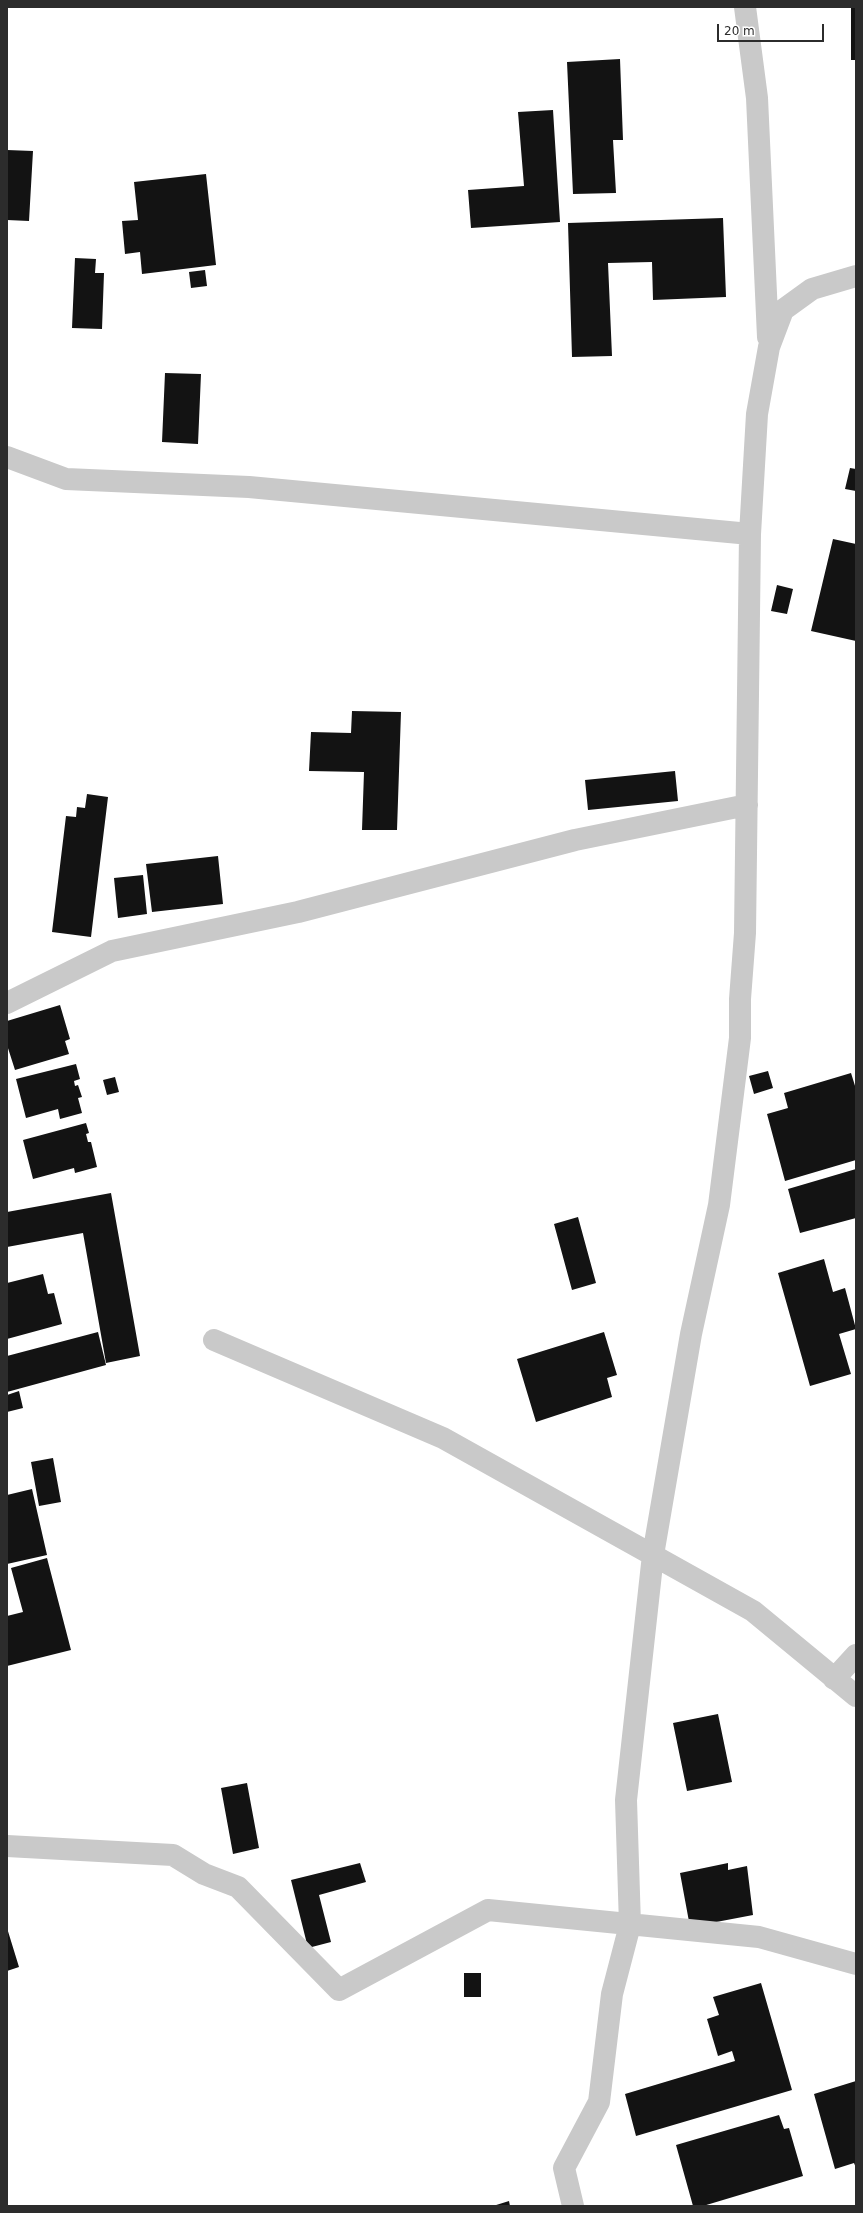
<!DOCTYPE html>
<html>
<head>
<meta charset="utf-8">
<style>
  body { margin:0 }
  #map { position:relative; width:863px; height:2213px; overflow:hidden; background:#fff; font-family:"DejaVu Sans",sans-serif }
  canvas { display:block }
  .frame { position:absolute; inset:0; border:8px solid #2c2c2c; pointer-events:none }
  .scale { position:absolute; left:717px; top:24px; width:107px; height:18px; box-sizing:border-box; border:2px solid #2c2c2c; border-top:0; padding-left:5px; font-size:12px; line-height:14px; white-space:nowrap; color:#2c2c2c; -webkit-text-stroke:3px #fff; paint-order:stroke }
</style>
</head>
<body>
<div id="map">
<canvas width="863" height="2213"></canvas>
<div class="frame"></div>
<div class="scale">20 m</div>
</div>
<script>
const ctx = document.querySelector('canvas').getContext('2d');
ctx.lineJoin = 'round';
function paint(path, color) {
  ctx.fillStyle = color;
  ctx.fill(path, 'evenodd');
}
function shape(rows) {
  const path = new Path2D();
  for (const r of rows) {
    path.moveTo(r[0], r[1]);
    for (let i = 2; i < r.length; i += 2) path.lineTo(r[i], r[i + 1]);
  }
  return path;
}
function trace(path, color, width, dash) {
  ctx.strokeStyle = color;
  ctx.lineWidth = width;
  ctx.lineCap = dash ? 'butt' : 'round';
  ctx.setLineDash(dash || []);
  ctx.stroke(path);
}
paint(shape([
  [851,7,856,7,856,60,851,60],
  [620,59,623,140,613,140,616,193,573,194,567,62],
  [553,110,560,222,471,228,468,190,524,186,518,112],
  [7,150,33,151,29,221,7,220],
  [206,174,216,265,142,274,140,252,125,254,122,221,138,220,134,182],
  [723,218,726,297,653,300,652,262,608,263,612,356,572,357,568,223],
  [75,258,96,259,95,273,104,273,102,329,72,328],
  [205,270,207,286,191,288,189,272],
  [165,373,201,374,198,444,162,442],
  [850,468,856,469,856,491,845,489],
  [833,539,856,544,856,641,811,631],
  [777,585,793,589,787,614,771,611],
  [352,711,401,712,397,830,362,830,364,772,309,771,311,732,351,733],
  [675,771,678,801,588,810,585,780],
  [87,794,108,797,91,937,52,932,66,816,76,817,77,807,85,808],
  [218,856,223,904,152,912,146,864],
  [143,875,147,914,118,918,114,878],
  [60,1005,70,1039,65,1041,69,1054,15,1070,7,1045,7,1021],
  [76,1064,80,1079,74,1081,75,1086,78,1085,82,1097,78,1098,82,1113,60,1119,58,1109,26,1118,16,1079],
  [768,1071,773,1088,754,1094,749,1076],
  [851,1073,856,1089,856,1160,785,1181,767,1114,788,1108,784,1093],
  [115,1077,119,1092,107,1095,103,1080],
  [86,1123,89,1133,86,1134,88,1142,91,1142,97,1167,75,1173,74,1168,33,1179,23,1140],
  [856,1169,856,1218,800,1233,788,1189],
  [111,1193,140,1356,106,1363,83,1233,7,1247,7,1212],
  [578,1217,596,1283,572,1290,554,1224],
  [824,1259,833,1292,845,1288,856,1329,839,1334,851,1374,810,1386,778,1273],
  [43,1274,48,1294,54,1293,62,1324,7,1339,7,1283],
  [98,1332,106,1365,7,1392,7,1356],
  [604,1332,617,1375,607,1378,612,1397,536,1422,517,1359],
  [19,1391,23,1408,7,1412,7,1395],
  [53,1458,61,1502,39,1506,31,1462],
  [32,1489,47,1555,7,1564,7,1495],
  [47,1558,71,1650,7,1666,7,1616,23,1612,11,1568],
  [718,1714,732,1782,687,1791,673,1723],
  [247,1783,259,1848,233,1854,221,1788],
  [360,1863,366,1882,319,1895,331,1942,308,1948,291,1880],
  [728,1863,728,1870,747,1866,753,1915,690,1927,680,1873],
  [7,1928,19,1967,7,1971],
  [464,1973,481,1973,481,1997,464,1997],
  [761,1983,792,2090,636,2136,625,2094,735,2061,732,2051,718,2056,707,2019,719,2015,713,1997],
  [856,2081,856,2168,854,2163,835,2169,814,2094],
  [779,2115,784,2129,789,2128,803,2176,703,2206,693,2206,676,2145],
  [509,2201,510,2206,493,2206]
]), '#131313');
trace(shape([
  [745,7,757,98,768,337],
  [7,457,66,479,249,487,750,534],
  [7,1003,112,951,298,912,575,840,747,805],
  [214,1340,443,1438,753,1611,856,1696],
  [834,1679,856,1655],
  [7,1846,173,1855,204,1874,238,1887,339,1990,488,1910,759,1937,856,1964],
  [573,2206,564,2168,599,2102,612,1994,630,1925,626,1800,653,1555,691,1334,719,1205,740,1038,740,999,745,933,750,534,757,414,769,347,783,310,812,289,856,276]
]), '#c9c9c9', 22);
</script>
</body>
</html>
